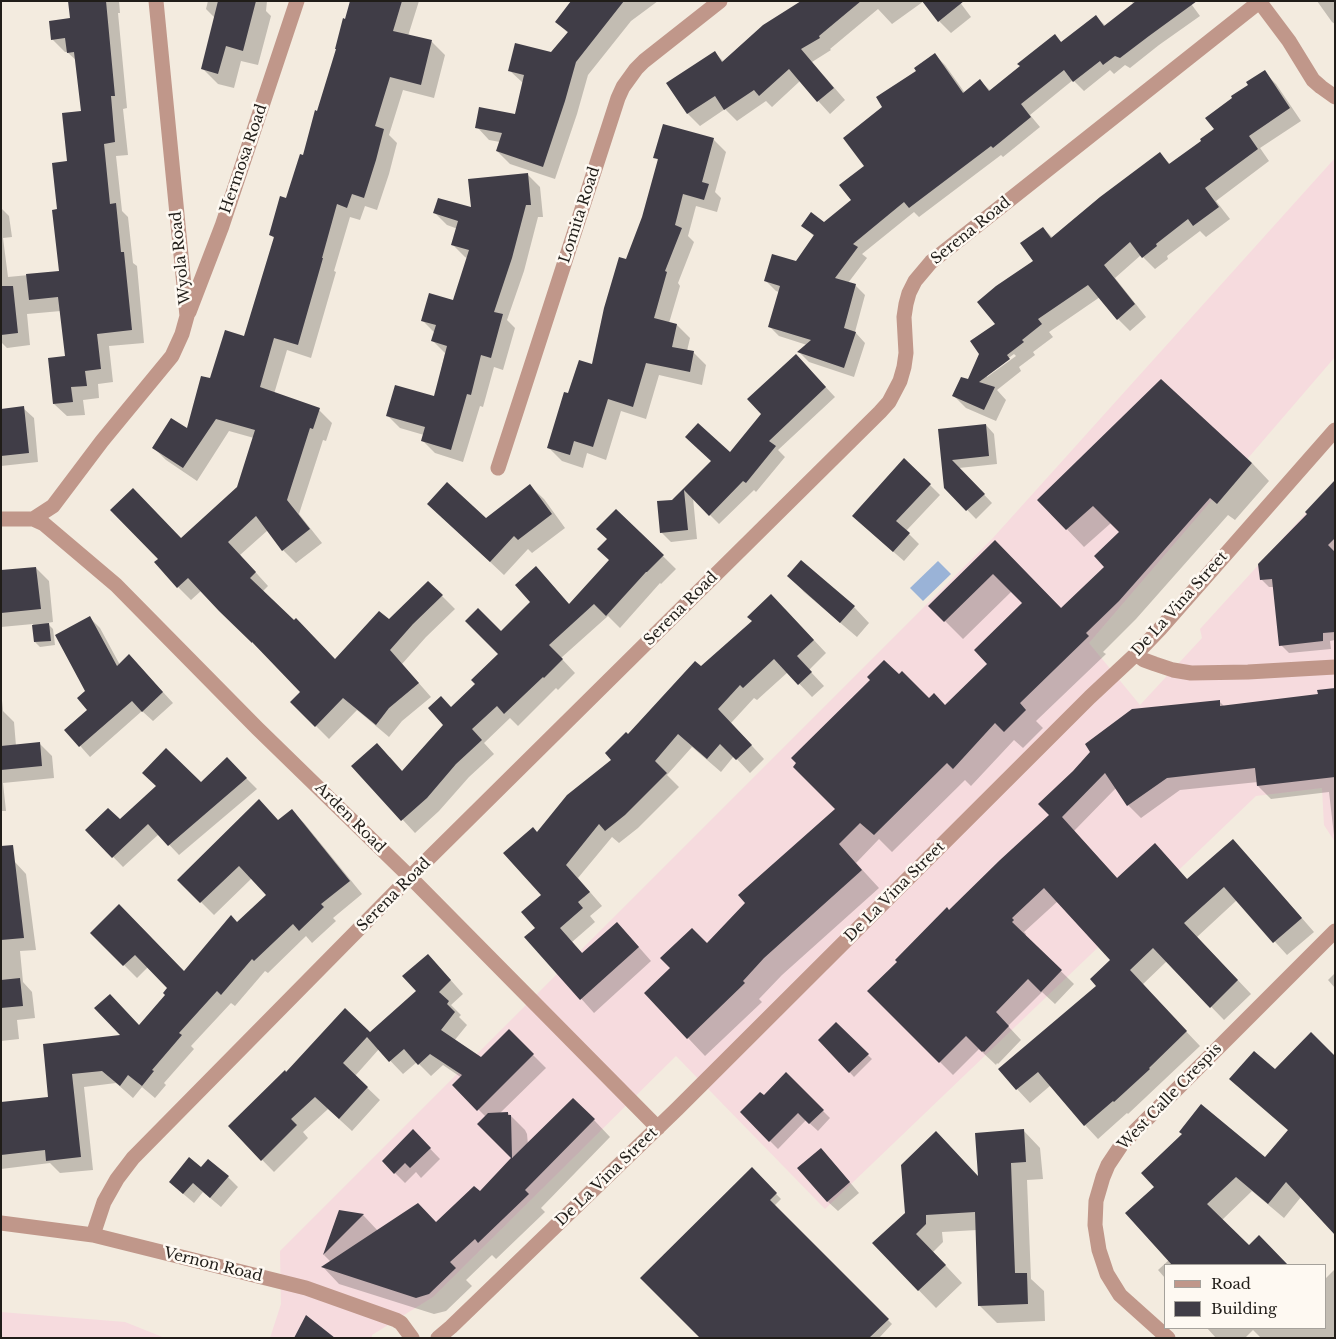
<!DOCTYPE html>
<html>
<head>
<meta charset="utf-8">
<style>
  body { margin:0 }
  #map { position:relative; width:1336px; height:1339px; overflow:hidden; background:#f3ebdf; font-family:"Libre Baskerville",serif }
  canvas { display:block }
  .frame { position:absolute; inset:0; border:2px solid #201d19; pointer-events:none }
  .legend { position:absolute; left:1164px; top:1264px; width:162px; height:65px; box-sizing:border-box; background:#fef9f2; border:1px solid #a5a19b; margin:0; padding:6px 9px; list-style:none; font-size:15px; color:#201d19 }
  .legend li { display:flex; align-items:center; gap:10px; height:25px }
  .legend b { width:25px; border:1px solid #a5a19b }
</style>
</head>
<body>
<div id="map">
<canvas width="1336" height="1339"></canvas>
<div class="frame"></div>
<ul class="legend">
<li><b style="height:6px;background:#c0978a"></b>Road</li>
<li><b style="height:14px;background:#403d47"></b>Building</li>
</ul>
</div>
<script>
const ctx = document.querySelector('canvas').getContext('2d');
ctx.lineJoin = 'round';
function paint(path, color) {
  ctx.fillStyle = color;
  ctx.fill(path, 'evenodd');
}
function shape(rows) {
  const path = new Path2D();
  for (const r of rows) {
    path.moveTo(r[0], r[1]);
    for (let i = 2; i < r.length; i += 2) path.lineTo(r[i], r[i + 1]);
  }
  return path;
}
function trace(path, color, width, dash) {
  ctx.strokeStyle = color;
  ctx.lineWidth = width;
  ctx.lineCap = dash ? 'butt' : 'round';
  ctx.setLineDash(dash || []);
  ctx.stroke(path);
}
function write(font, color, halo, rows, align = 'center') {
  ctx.font = font + ' "Libre Baskerville",serif';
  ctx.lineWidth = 5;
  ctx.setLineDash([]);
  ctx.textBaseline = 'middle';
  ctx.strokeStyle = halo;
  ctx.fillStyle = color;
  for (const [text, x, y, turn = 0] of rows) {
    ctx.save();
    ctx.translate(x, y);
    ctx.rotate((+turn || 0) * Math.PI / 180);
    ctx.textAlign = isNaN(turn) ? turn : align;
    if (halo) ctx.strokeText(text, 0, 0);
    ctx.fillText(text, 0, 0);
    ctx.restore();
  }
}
paint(shape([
  [1335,158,1335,357,1089,643,1140,705,1202,638,1200,629,1335,481,1335,842,1324,825,1322,788,1256,796,825,1209,676,1056,433,1297,372,1335,372,1338,270,1338,281,1304,280,1251,992,539],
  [1,1312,125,1322,165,1338,1,1338]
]), '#f6dbde');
paint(shape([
  [938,561,951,574,923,601,910,588]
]), '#9ab3d7');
paint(shape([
  [70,1,119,1,120,13,118,13,127,108,123,109,128,155,116,156,122,211,128,217,133,263,137,266,144,343,109,346,113,382,98,384,99,398,83,400,85,415,67,416,54,404,66,357,61,311,27,314,30,345,7,348,1,342,1,208,9,216,12,237,3,238,8,277,60,272,58,211,69,163,82,112,77,61,67,52,65,52,52,39,71,19],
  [208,1,267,1,266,11,271,16,258,65,241,61,234,88,218,84,202,68,215,18,206,9],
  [352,1,419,1,408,36,432,42,445,55,434,98,403,90,389,135,397,143,389,174,377,210,365,206,360,220,350,217,334,271,336,272,311,358,287,350,274,394,319,410,332,423,326,441,323,440,299,514,322,543,296,563,283,550,268,530,240,555,268,586,263,591,335,661,389,621,428,582,455,609,426,637,402,664,431,697,402,721,389,737,357,710,329,739,292,702,301,692,202,590,191,600,178,587,182,539,238,488,254,438,229,431,197,481,166,460,153,447,187,430,211,380,245,337,275,239,271,235,304,156],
  [573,1,658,1,631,21,588,75,577,114,555,179,510,164,497,151,500,142,489,140,477,127,515,116,523,83,509,70,552,54,568,33,556,21],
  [803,1,959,1,971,17,951,33,939,21,924,1,892,24,878,9,830,49,831,50,812,62,845,100,830,114,800,81,772,107,766,101,737,121,725,109,700,126,688,114,668,83,715,53,724,62],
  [1131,1,1189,1,1200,16,1159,45,1130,68,1125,65,1114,74,1110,70,1084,91,1073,80,1030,115,1040,127,1003,157,1001,155,919,217,914,212,862,254,867,258,848,283,855,285,865,295,855,332,865,343,854,377,809,362,799,352,807,345,779,336,769,326,779,292,776,291,766,281,797,262,815,237,803,226,824,224,853,200,865,166,884,107,935,55,945,65,965,93,980,81,991,91,1021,67,1055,36,1062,43,1096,17,1106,26,1134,5],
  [1317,1,1335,1,1335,24,1332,22],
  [1264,72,1276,84,1301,121,1260,148,1269,161,1216,201,1230,219,1206,237,1200,231,1167,256,1168,259,1155,269,1141,255,1115,278,1146,317,1130,331,1118,319,1100,297,1049,332,1053,337,1033,352,1035,355,1019,367,1021,371,997,390,1006,400,996,421,966,408,954,396,969,380,996,324,1034,262,1043,228,1053,238,1160,154,1170,164,1202,141,1216,129,1250,85],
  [1014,354,1016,356,987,377,987,374],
  [713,139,726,152,715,192,721,198,717,212,696,206,688,236,694,242,678,283,680,286,669,323,677,325,690,338,687,351,693,352,706,365,702,385,659,375,646,419,621,411,606,460,587,453,583,468,562,461,549,448,569,395,593,366,627,260,643,217,659,161,655,157],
  [527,174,540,187,543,217,538,217,524,271,507,320,515,328,503,370,494,367,483,407,480,406,463,462,435,453,423,441,424,435,400,428,388,416,435,398,445,353,433,341,435,333,423,321,454,302,467,258,465,257,453,245,458,229,447,225,435,213,473,209],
  [805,365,835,397,778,450,785,457,756,492,754,490,719,524,693,498,697,539,671,542,661,532,673,501,712,461,731,454],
  [23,408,34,418,38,462,1,466,1,410],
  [986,425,994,434,997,464,959,468,992,503,976,519,946,488,939,430],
  [1252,463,1269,481,1235,520,1228,515,1136,619,1103,652,1106,654,1036,721,1043,728,1023,748,1014,740,971,786,965,780,892,852,879,839,856,863,879,888,782,975,759,999,762,1002,705,1056,688,1038,707,944,837,809,929,700,945,706,989,664,1023,603,1012,591,963,639,930,606,995,542,1062,609,1106,567,1121,532,1111,523,1084,547,1039,500],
  [1335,482,1335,640,1330,641,1331,649,1289,653,1281,645,1274,587,1269,587,1261,579],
  [930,485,940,495,906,531,919,544,904,561,864,526],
  [530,486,544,499,565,528,532,553,528,549,504,575,442,517,486,519],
  [616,510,676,569,661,584,660,583,620,628,608,616,561,658,575,673,558,690,556,688,518,726,510,718,484,743,494,754,469,777,439,811,415,833,353,766,390,757,403,772,445,725,451,709,477,684,499,654,501,633,532,602,536,567,570,605,610,560,609,539],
  [36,568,49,581,53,622,47,623,53,629,55,645,40,647,35,642,33,624,1,627,1,571],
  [789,576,854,607,869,623,857,637,804,592],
  [785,609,826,653,809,670,824,686,812,697,788,672,757,700,754,698,731,723,764,759,750,773,734,756,721,772,692,747,667,775,679,787,638,828,619,843,612,837,578,878,602,906,590,916,595,922,572,942,583,954,630,937,651,961,594,1013,526,937,537,928,542,895,537,833,613,760,628,736,701,668],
  [90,618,100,628,120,665,139,666,173,703,153,721,142,711,90,757,66,730,89,710],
  [1,690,3,711,14,722,16,746,39,743,52,756,54,778,3,783,6,811,1,811],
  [1335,690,1335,844,1329,792,1271,799,1258,786,1258,782,1180,790,1141,818,1128,805,1116,788,1074,831,1118,879,1168,858,1188,880,1246,854,1314,932,1287,955,1237,900,1197,937,1251,994,1224,1020,1167,961,1142,985,1200,1046,1128,1114,1127,1113,1098,1139,1085,1125,1051,1085,1030,1103,1017,1089,1000,1069,1098,986,1112,960,1058,901,1024,932,1026,934,1025,936,1074,984,1055,1004,1042,992,1008,1026,1021,1040,998,1064,997,1063,996,1065,979,1049,953,1075,869,991,949,912,1050,815,1039,804,1219,701,1225,707,1319,695],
  [227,759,257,789,179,855,159,834,123,867,87,830,120,821,201,784],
  [291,810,304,823,362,894,333,918,336,921,312,943,306,936,268,973,265,971,235,1006,231,1003,191,1046,194,1049,164,1083,166,1085,155,1098,142,1087,133,1098,116,1083,84,1087,93,1170,60,1173,50,1163,1,1169,1,1103,50,1098,44,1045,122,1036,139,1026,166,995,168,988,148,967,137,978,92,933,185,972,267,895,252,878,214,915,179,880,279,821],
  [14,861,26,874,36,950,20,951,23,982,32,992,35,1018,17,1020,19,1039,1,1041,1,863],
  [440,968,463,994,451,1005,461,1015,459,1017,467,1025,454,1041,481,1059,509,1031,546,1068,499,1114,508,1113,525,1130,527,1134,528,1145,594,1120,610,1137,541,1208,545,1212,496,1259,492,1255,466,1280,472,1286,446,1311,434,1314,339,1284,323,1267,331,1262,324,1255,340,1211,363,1215,378,1231,437,1223,480,1193,513,1158,479,1124,486,1117,454,1085,462,1078,443,1065,431,1076,417,1062,403,1074,379,1049,355,1076,380,1100,352,1131,328,1109,303,1132,308,1138,274,1172,229,1126,287,1073,370,1033,417,991],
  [1335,973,1335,988,1328,980],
  [836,1024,872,1059,854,1077,820,1040],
  [1254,1053,1335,1185,1301,1197,1284,1218,1252,1191,1222,1220,1249,1247,1274,1251,1287,1265,1165,1265,1165,1278,1158,1270,1169,1260,1127,1213,1266,1159,1289,1131,1246,1094,1231,1079],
  [786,1074,830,1118,818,1131,806,1120,778,1149,741,1112,764,1097],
  [1023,1130,1040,1148,1043,1179,1027,1180,1031,1279,1044,1291,1045,1321,997,1323,980,1306,977,1230,942,1232,943,1242,933,1252,962,1283,936,1308,874,1244,980,1178],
  [413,1131,440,1159,421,1178,416,1172,405,1183,383,1161],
  [831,1160,859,1193,838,1211,827,1201],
  [201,1169,228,1177,238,1187,221,1207,203,1192,194,1203,181,1192],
  [752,1169,781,1199,774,1206,892,1324,879,1338,702,1338],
  [1335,1269,1335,1338,1261,1338,1253,1330,1245,1338,1216,1338,1207,1328,1325,1328,1325,1279]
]), '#0003');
paint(shape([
  [68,1,106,1,115,96,111,96,115,142,104,144,110,204,116,203,121,252,124,252,132,330,97,334,101,369,85,371,87,386,71,387,73,402,53,404,48,358,65,356,58,297,29,300,26,274,59,271,52,210,57,209,52,163,67,161,62,113,81,111,74,52,67,53,65,38,51,40,49,21,70,18],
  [218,1,256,1,243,51,226,46,218,74,201,69],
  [350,1,402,1,393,31,432,40,421,85,390,77,375,126,384,129,376,160,364,198,352,194,347,208,337,204,322,258,323,258,298,345,274,338,260,387,320,408,313,429,310,428,287,500,310,529,282,551,256,516,228,542,256,572,250,578,294,620,296,618,335,659,379,611,389,619,428,581,443,595,413,624,390,650,419,683,389,708,376,725,343,698,315,727,290,702,300,692,252,642,252,643,219,611,188,578,177,588,154,562,158,559,110,510,133,488,181,538,237,487,255,430,216,419,183,468,152,448,171,418,187,428,201,376,210,378,225,330,244,336,274,237,269,235,280,196,286,198,300,154,303,155,315,110,317,111,336,49,335,49,343,18,345,19],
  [571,1,624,1,576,62,565,101,543,167,496,151,502,133,475,128,479,107,515,114,524,75,508,71,515,43,551,52,568,32,555,22],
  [801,1,861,1,819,36,820,38,801,49,834,88,817,102,789,69,759,96,754,90,724,110,715,96,687,114,666,83,715,51,722,62,763,25],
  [922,1,964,1,938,22],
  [1136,1,1197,1,1149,36,1120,58,1115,56,1103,65,1100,61,1073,82,1064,70,1021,104,1031,117,993,148,991,146,909,208,904,202,853,244,858,247,835,278,856,284,844,328,856,332,844,368,797,352,811,340,768,327,780,286,764,281,772,254,796,261,814,235,801,226,811,212,824,222,851,200,839,185,864,166,843,138,882,107,876,97,916,71,914,68,935,53,963,93,980,79,989,91,1020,66,1017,64,1055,34,1061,42,1096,15,1104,26],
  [1265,70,1290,108,1249,136,1258,149,1205,188,1219,207,1193,226,1188,219,1156,244,1157,246,1142,258,1130,242,1104,265,1135,304,1117,320,1088,285,1038,319,1042,324,1022,340,1024,342,1007,355,1010,359,979,382,995,387,984,410,952,396,961,377,968,379,979,354,970,341,995,324,977,302,996,286,1033,261,1020,243,1043,227,1051,238,1100,197,1160,152,1169,164,1201,141,1200,139,1214,129,1205,118,1232,98,1231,96,1248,85,1246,82],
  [663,124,714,138,702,182,709,184,704,200,683,194,675,225,682,228,665,271,667,272,654,318,677,324,672,347,694,351,690,372,646,363,633,407,608,399,593,447,574,441,570,455,547,448,564,392,568,393,579,360,592,364,604,308,619,257,626,259,642,217,658,159,653,158],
  [528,173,531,205,526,205,512,258,494,312,503,314,491,358,481,355,471,395,467,394,451,450,421,441,425,427,386,416,395,385,434,396,447,346,431,341,436,325,421,321,429,293,453,300,469,250,451,245,458,221,433,213,438,198,471,207,468,179],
  [1,286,13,286,18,333,1,335],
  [796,354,826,387,769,441,776,446,746,483,743,481,709,516,684,490,688,530,660,533,657,501,672,500,711,461,685,437,698,423,730,452,761,414,747,399],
  [1161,379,1252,463,1217,504,1210,498,1119,601,1086,633,1089,636,1020,703,1026,710,1004,732,995,723,953,769,947,763,874,835,860,823,839,844,862,870,764,958,743,981,745,983,687,1039,644,993,670,968,660,958,692,928,707,943,745,903,738,895,835,809,793,767,796,763,791,758,870,680,867,677,884,660,899,674,902,671,929,698,934,693,945,705,987,664,974,650,1022,603,993,574,944,622,928,606,995,540,1061,608,1104,567,1094,556,1119,532,1093,506,1066,530,1037,500],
  [24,406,29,453,1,456,1,409],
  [986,424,989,456,952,460,985,494,966,511,944,488,938,429],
  [904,458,931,484,896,521,910,533,893,552,852,516],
  [1335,480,1335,538,1328,545,1335,552,1335,632,1323,633,1323,641,1279,646,1272,579,1260,580,1258,564,1307,514,1305,512],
  [447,482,486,518,530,484,552,514,518,540,514,536,490,562,427,504],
  [616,509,664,555,647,572,646,572,606,616,594,604,549,645,563,659,544,678,543,677,504,714,497,706,472,729,482,740,456,764,427,798,401,821,351,766,377,743,402,771,443,725,428,708,441,696,451,707,475,684,471,680,498,654,465,621,478,608,501,631,530,602,515,585,536,566,569,604,609,560,597,549,607,539,596,529],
  [801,560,855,606,840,623,787,576],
  [36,567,41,609,1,613,1,570],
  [771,594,814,640,797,656,812,672,798,685,774,659,743,688,740,685,718,709,752,745,736,760,720,744,707,759,678,734,655,761,667,773,625,815,605,831,599,824,566,865,590,892,578,902,583,908,560,928,582,953,617,922,639,947,580,1000,524,937,535,928,521,912,541,895,503,853,533,827,537,832,567,795,611,760,605,753,626,732,628,734,695,661,701,666,752,621,747,617],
  [90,616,117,666,129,654,163,692,142,712,132,701,79,747,64,730,87,710,77,698,85,691,55,635],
  [49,623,51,641,34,642,32,625],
  [1335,688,1335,777,1257,786,1255,768,1167,778,1127,806,1105,773,1062,817,1117,878,1155,843,1187,879,1233,839,1302,918,1273,943,1224,887,1184,923,1238,980,1210,1008,1153,948,1130,970,1187,1031,1149,1068,1150,1069,1114,1102,1113,1101,1084,1126,1038,1072,1016,1090,998,1069,1096,986,1090,979,1110,960,1044,888,1012,918,1014,920,1012,922,1062,970,1041,992,1028,979,996,1012,1009,1026,984,1052,983,1051,982,1052,966,1036,939,1063,867,991,897,962,895,960,947,907,949,910,1000,860,1049,815,1038,804,1073,771,1090,752,1085,744,1132,709,1220,700,1220,706,1318,694,1317,690],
  [40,742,42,766,1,770,1,746],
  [166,748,201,782,227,757,247,778,168,846,148,824,112,858,85,830,108,808,120,819,156,786,142,773],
  [259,799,278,820,292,809,350,881,321,904,324,907,299,931,293,924,254,961,252,959,221,995,217,991,179,1033,182,1035,152,1070,154,1071,142,1086,128,1075,120,1086,102,1071,72,1074,81,1157,46,1161,45,1150,1,1155,1,1102,48,1097,43,1044,120,1035,94,1008,110,994,139,1025,165,995,163,993,167,988,135,955,123,966,90,933,119,904,184,971,231,915,237,922,266,895,239,866,200,903,177,880],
  [13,845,24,938,1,940,1,846],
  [428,954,451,980,439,992,449,1001,447,1004,455,1012,441,1030,481,1057,509,1029,534,1054,477,1111,452,1085,462,1075,430,1054,418,1065,404,1049,389,1062,367,1037,343,1063,368,1087,339,1119,315,1097,291,1119,297,1125,261,1161,228,1126,285,1070,286,1072,345,1008,370,1032,416,991,402,976],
  [20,978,23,1006,1,1008,1,980],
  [836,1022,869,1054,849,1073,818,1040],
  [1311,1032,1335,1056,1335,1235,1286,1182,1268,1204,1236,1177,1207,1204,1249,1245,1259,1235,1288,1265,1172,1265,1125,1213,1154,1187,1141,1173,1182,1134,1179,1132,1201,1104,1265,1157,1288,1130,1229,1079,1254,1051,1275,1069],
  [786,1072,824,1110,809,1124,798,1113,769,1142,740,1112,760,1092,764,1095],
  [573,1098,595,1119,525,1190,529,1194,478,1243,475,1239,450,1262,456,1268,429,1294,416,1298,321,1267,418,1203,436,1222,474,1186,480,1191,511,1158,477,1124,488,1113,508,1112,508,1115,511,1115,512,1158],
  [413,1129,431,1148,410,1168,405,1163,394,1174,382,1161],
  [1024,1129,1026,1162,1011,1163,1015,1273,1027,1273,1028,1304,978,1306,975,1212,926,1215,926,1224,916,1234,946,1265,918,1291,872,1243,905,1213,901,1165,936,1131,978,1176,975,1133],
  [821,1148,850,1182,827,1202,797,1168],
  [189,1157,201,1167,208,1159,229,1176,210,1198,193,1183,183,1194,169,1182],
  [752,1167,777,1193,770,1200,889,1319,869,1338,700,1338,640,1278],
  [339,1210,364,1214,323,1255],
  [306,1315,335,1338,294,1338]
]), '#403d47');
trace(shape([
  [1259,1,1289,41,1313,80,1321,87,1335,97],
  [189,312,222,226,297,1],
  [498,468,618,98,623,87,636,69,644,61,720,1],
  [1,519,33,519,53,506,102,441,172,356,182,334,187,316,156,1],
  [33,519,44,524,116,585,257,728,410,877,658,1128],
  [1136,654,1144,660,1155,664,1173,670,1191,673,1248,672,1335,667],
  [1,1223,93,1235,306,1288,396,1320,401,1323,412,1338],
  [93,1235,104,1202,117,1179,133,1158,423,864,880,412,889,402,900,381,904,367,906,353,904,317,906,304,909,293,915,281,931,262,1259,2],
  [438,1338,451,1327,677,1109,1090,697,1136,654,1160,629,1335,430],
  [1168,1338,1120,1295,1107,1274,1099,1250,1095,1225,1096,1201,1103,1177,1108,1165,1122,1144,1335,931]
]), '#c0978a', 15);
write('15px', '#201d19', '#fef9f2', [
  ["Hermosa Road",244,159,-71],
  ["Lomita Road",580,215,-72],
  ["Serena Road",971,231,-39],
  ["Wyola Road",181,258,-96],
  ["De La Vina Street",1180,604,-48],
  ["Serena Road",681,609,-45],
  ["Arden Road",350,818,45],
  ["De La Vina Street",895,892,-45],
  ["Serena Road",394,895,-45],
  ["West Calle Crespis",1170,1097,-46],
  ["De La Vina Street",607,1177,-44],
  ["Vernon Road",213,1265,14]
]);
</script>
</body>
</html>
